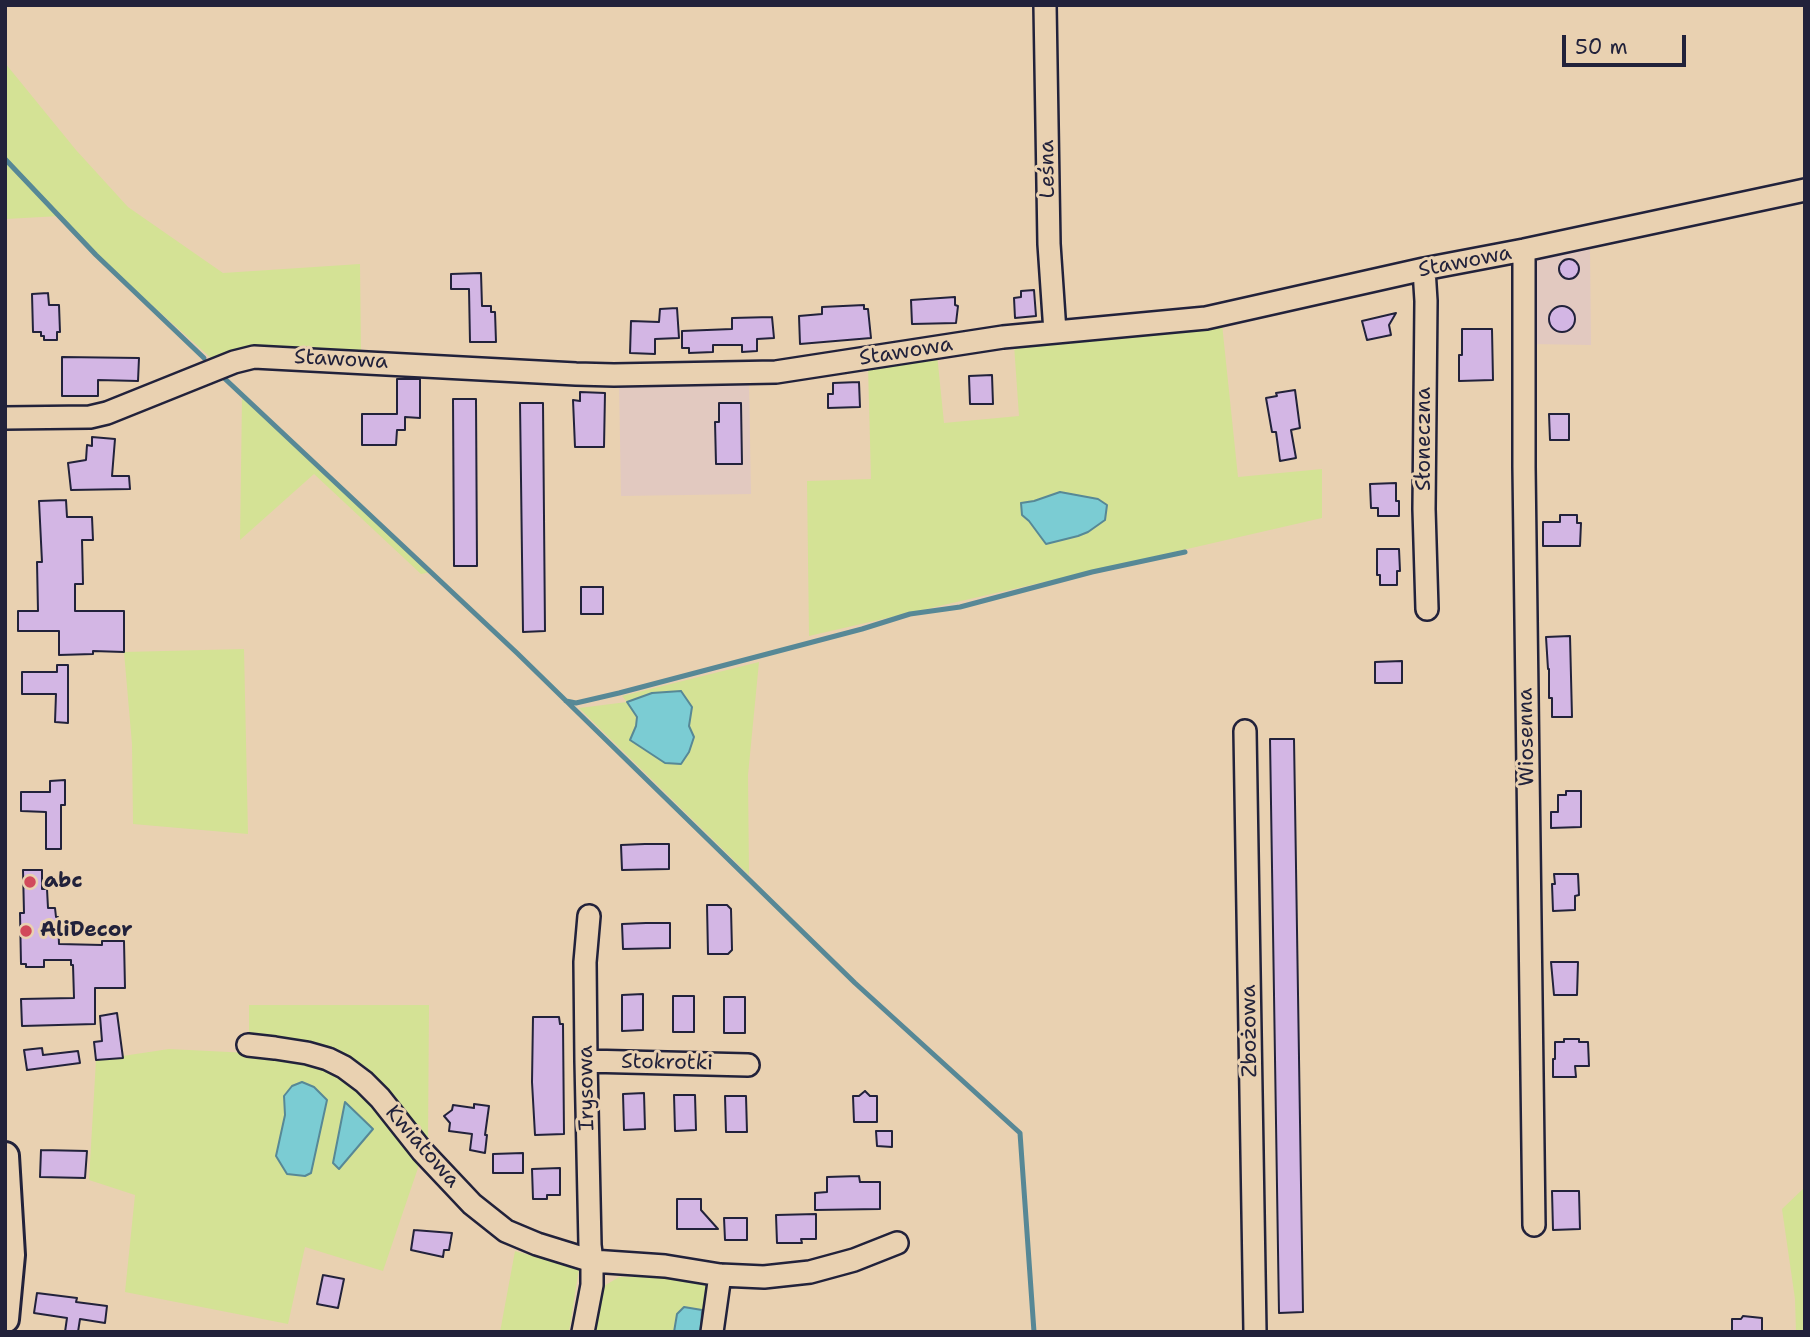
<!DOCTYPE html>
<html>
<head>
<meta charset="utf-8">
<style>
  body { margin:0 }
  #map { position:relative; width:1810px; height:1337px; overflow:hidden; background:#e9d1b1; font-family:"Shantell Sans",sans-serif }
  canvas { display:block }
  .frame { position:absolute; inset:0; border:7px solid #22223b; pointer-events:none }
  .scale { position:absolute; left:1562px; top:35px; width:124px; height:32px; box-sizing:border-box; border:4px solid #22223b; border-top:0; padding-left:9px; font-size:21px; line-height:24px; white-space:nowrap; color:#22223b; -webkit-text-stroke:5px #e9d1b1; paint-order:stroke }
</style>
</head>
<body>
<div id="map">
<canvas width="1810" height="1337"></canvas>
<div class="frame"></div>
<div class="scale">50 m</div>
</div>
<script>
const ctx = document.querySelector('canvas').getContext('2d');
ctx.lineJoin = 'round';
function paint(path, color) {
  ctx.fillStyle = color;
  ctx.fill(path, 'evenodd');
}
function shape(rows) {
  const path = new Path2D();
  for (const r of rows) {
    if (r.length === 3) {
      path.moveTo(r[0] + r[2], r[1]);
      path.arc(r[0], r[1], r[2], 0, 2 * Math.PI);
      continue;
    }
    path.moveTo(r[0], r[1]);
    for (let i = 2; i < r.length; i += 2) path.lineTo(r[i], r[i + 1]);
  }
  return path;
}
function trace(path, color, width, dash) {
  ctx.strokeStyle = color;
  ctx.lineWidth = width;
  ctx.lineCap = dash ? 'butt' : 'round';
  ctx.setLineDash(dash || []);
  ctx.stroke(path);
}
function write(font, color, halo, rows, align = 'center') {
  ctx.font = font + ' "Shantell Sans",sans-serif';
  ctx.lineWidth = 6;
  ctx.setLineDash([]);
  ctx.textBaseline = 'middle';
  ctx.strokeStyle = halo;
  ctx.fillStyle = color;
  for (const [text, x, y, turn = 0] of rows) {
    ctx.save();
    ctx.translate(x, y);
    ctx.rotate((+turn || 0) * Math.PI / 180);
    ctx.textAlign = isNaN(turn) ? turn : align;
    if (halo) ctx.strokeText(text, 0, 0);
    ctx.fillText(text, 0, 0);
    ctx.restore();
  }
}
paint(shape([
  [1590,247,1591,345,1530,344,1529,259],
  [619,382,749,383,751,494,621,496]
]), '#e2c9c0');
paint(shape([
  [5,63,76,150,128,207,223,273,360,264,361,352,262,347,228,353,212,359,96,255,60,216,6,219],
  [1222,324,1238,477,1322,469,1322,518,809,636,807,481,871,479,868,366,937,354,944,423,1019,416,1014,345],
  [242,398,363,508,431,572,421,574,314,474,240,540],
  [244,649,248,834,133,824,132,744,124,652],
  [759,662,748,775,749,875,579,708,627,702,622,696],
  [628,702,692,707,689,726,665,763,631,740,636,726,637,717],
  [249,1005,429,1005,428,1140,390,1096,249,1038],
  [169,1049,249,1053,316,1063,379,1105,420,1162,383,1271,305,1247,288,1324,125,1292,135,1195,89,1180,96,1060],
  [1805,1187,1805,1332,1796,1332,1795,1299,1782,1209],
  [515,1251,579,1269,569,1332,500,1332],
  [619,1277,654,1277,712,1282,707,1332,701,1332,701,1329,677,1314,674,1332,592,1332,599,1289]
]), '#d4e295');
const water = shape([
  [1060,492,1098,499,1107,505,1105,520,1088,532,1078,536,1046,544,1029,521,1022,515,1021,503,1034,501,1060,492],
  [681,691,692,707,689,726,694,737,689,752,681,764,665,763,630,740,636,726,637,717,627,702,652,693,681,691],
  [302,1082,314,1087,327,1100,311,1173,305,1176,287,1174,276,1156,285,1115,284,1096,292,1086,302,1082],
  [345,1102,373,1129,339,1169,333,1163,345,1102],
  [684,1307,702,1310,701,1332,674,1332,677,1314,684,1307]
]);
paint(water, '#7bccd3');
trace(water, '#578896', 2);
trace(shape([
  [5,159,96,255,204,358],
  [223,377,517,653,855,983,1020,1133,1034,1332],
  [566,701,576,703,619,693,862,629,910,614,960,607,1092,572,1185,552]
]), '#578896', 5);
const building = shape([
  [1569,269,10],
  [481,273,482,306,491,306,491,312,495,312,496,342,470,342,469,289,451,289,451,274,481,273],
  [1034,290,1036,316,1015,318,1014,298,1021,297,1021,291,1034,290],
  [48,293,49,305,59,305,60,332,57,332,57,340,44,340,44,336,41,336,41,332,33,332,32,294,48,293],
  [955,297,955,305,958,306,956,323,912,324,911,300,955,297],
  [864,305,864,309,868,309,871,338,800,344,799,316,822,314,822,307,864,305],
  [1562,319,13],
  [677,308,679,338,655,339,655,354,630,353,631,321,659,322,660,309,677,308],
  [1396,313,1389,325,1391,335,1367,340,1362,321,1396,313],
  [772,317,774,338,757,339,757,351,742,352,742,345,713,345,713,352,689,353,689,348,682,348,682,331,732,329,732,318,772,317],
  [1462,329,1492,329,1493,380,1459,381,1459,355,1462,355,1462,329],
  [62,357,139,358,138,381,98,380,98,396,62,396,62,357],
  [992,375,993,404,970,404,969,376,992,375],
  [397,379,420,379,420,418,405,417,405,430,397,430,396,445,362,445,362,414,397,414,397,379],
  [859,382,860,407,828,408,828,394,833,394,833,383,859,382],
  [1295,390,1300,428,1291,430,1296,458,1280,461,1276,432,1272,432,1266,398,1277,396,1276,393,1295,390],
  [580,392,605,393,604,447,575,447,573,400,580,401,580,392],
  [453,399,476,399,477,566,454,566,453,399],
  [520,403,543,403,545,631,523,632,520,403],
  [719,403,741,403,742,464,716,464,715,422,719,422,719,403],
  [1549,414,1569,414,1569,440,1550,440,1549,414],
  [92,437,115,439,112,476,129,476,130,489,71,490,68,463,86,460,87,445,92,446,92,437],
  [1396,483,1396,501,1399,501,1399,516,1378,516,1378,508,1371,508,1370,484,1396,483],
  [66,500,67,517,92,517,93,540,82,540,83,584,75,584,75,611,124,611,124,652,93,651,93,654,59,655,59,631,18,631,18,611,38,611,37,562,42,562,39,501,66,500],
  [1560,515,1577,515,1577,523,1581,523,1580,546,1543,546,1543,522,1560,522,1560,515],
  [1377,549,1399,549,1400,571,1397,571,1397,585,1380,585,1380,575,1377,575,1377,549],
  [581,587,603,587,603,614,581,614,581,587],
  [1570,636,1572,717,1552,717,1552,698,1549,698,1549,669,1548,669,1546,637,1570,636],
  [1402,661,1402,683,1375,683,1375,662,1402,661],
  [57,665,68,665,68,723,55,722,56,694,22,694,22,672,57,672,57,665],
  [1270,739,1294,739,1303,1312,1279,1313,1270,739],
  [65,780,65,805,61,805,61,849,46,849,46,812,21,811,21,792,50,792,50,781,65,780],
  [1566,791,1581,791,1581,827,1551,828,1551,812,1558,812,1558,795,1566,795,1566,791],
  [645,844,669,844,669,869,622,870,621,845,645,844],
  [23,870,42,870,42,889,47,889,48,908,55,908,56,917,58,917,59,944,102,945,102,941,124,941,125,988,95,988,95,1024,22,1026,21,999,74,998,73,965,71,965,71,960,44,960,44,967,26,967,26,964,21,964,20,913,24,913,23,870],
  [1554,874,1578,874,1579,895,1575,896,1575,910,1553,911,1552,884,1555,884,1554,874],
  [707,905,727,905,731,909,732,950,728,954,708,954,707,905],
  [646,923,670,923,670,948,623,949,622,924,646,923],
  [1551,962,1578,962,1577,995,1554,995,1551,962],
  [643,994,643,1030,622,1031,622,995,643,994],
  [673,996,694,996,694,1032,673,1032,673,996],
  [724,997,745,997,745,1033,724,1033,724,997],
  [117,1013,123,1058,96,1060,94,1042,102,1041,100,1016,117,1013],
  [533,1017,559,1017,560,1024,563,1024,564,1134,535,1135,532,1082,533,1017],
  [1564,1039,1579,1039,1579,1042,1588,1042,1589,1066,1575,1066,1576,1077,1553,1077,1553,1059,1555,1059,1555,1042,1564,1042,1564,1039],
  [42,1048,43,1055,78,1051,80,1063,27,1070,24,1050,42,1048],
  [865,1091,870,1096,877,1096,877,1122,854,1122,853,1096,859,1096,865,1091],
  [644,1093,645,1129,624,1130,623,1094,644,1093],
  [674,1095,695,1095,696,1130,675,1131,674,1095],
  [725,1096,746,1096,747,1132,726,1132,725,1096],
  [474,1104,489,1106,485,1135,487,1135,485,1153,470,1150,472,1134,449,1131,450,1123,444,1116,452,1110,453,1105,474,1108,474,1104],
  [876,1131,892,1131,892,1147,877,1146,876,1131],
  [41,1150,87,1151,85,1178,40,1177,41,1150],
  [523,1153,523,1173,493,1173,493,1154,523,1153],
  [560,1168,560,1195,547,1195,547,1199,533,1199,532,1169,560,1168],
  [859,1176,860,1182,880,1182,880,1209,815,1210,815,1193,827,1192,827,1177,859,1176],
  [1552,1191,1579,1191,1580,1229,1553,1230,1552,1191],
  [677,1199,701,1199,701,1210,718,1229,677,1229,677,1199],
  [816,1214,816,1239,801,1239,802,1243,777,1243,776,1215,816,1214],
  [724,1218,747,1218,747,1240,725,1240,724,1218],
  [414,1230,452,1233,449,1250,444,1250,443,1257,411,1250,414,1230],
  [323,1275,344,1279,338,1308,317,1304,323,1275],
  [37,1293,77,1298,76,1302,107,1306,105,1323,80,1319,78,1332,65,1332,67,1318,34,1313,37,1293],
  [1743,1316,1762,1318,1762,1332,1732,1332,1732,1319,1741,1319,1743,1316]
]);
paint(building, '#d3b6e4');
trace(building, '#22223b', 2);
const minor = shape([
  [1045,5,1049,244,1055,332],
  [1524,250,1524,467,1534,1225],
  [1424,269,1426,301,1424,509,1427,609],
  [5,418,90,417,107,413,234,362,254,357,576,374,614,375,776,372,1003,337,1206,318,1424,269,1524,250,1805,190],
  [1245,731,1255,1332],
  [248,1045,275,1048,307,1053,328,1059,344,1067,364,1082,380,1098,422,1151,472,1204,506,1231,537,1244,592,1261,665,1266,720,1275,764,1277,810,1272,854,1260,897,1243],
  [586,1061,748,1065],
  [583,1332,592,1285,592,1261,590,1245,586,1061,585,962,589,916],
  [712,1332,720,1275]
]);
const major = shape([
  [5,1156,11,1255,5,1319]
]);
trace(minor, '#22223b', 26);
trace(major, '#22223b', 32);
trace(minor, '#e9d1b1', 21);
trace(major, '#e9d1b1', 26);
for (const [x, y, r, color] of [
  [30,882,7,"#d1495b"],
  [26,931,7,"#d1495b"]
]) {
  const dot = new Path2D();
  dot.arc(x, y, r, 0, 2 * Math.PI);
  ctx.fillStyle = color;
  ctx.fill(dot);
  trace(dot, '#e9d1b1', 2.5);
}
write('21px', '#22223b', '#e9d1b1', [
  ["Leśna",1048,169,-91],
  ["Stawowa",1465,262,-11],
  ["Stawowa",906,352,-9],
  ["Stawowa",341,360,3],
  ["Słoneczna",1425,439,-90],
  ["Wiosenna",1527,737,-91],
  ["Zbożowa",1250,1031,-91],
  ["Stokrotki",667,1063,1],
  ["Irysowa",587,1088,-91],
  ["Kwiatowa",422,1147,49]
]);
write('bold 21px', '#22223b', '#e9d1b1', [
  ["abc",44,882],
  ["AliDecor",40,931]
], 'left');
</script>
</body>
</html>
